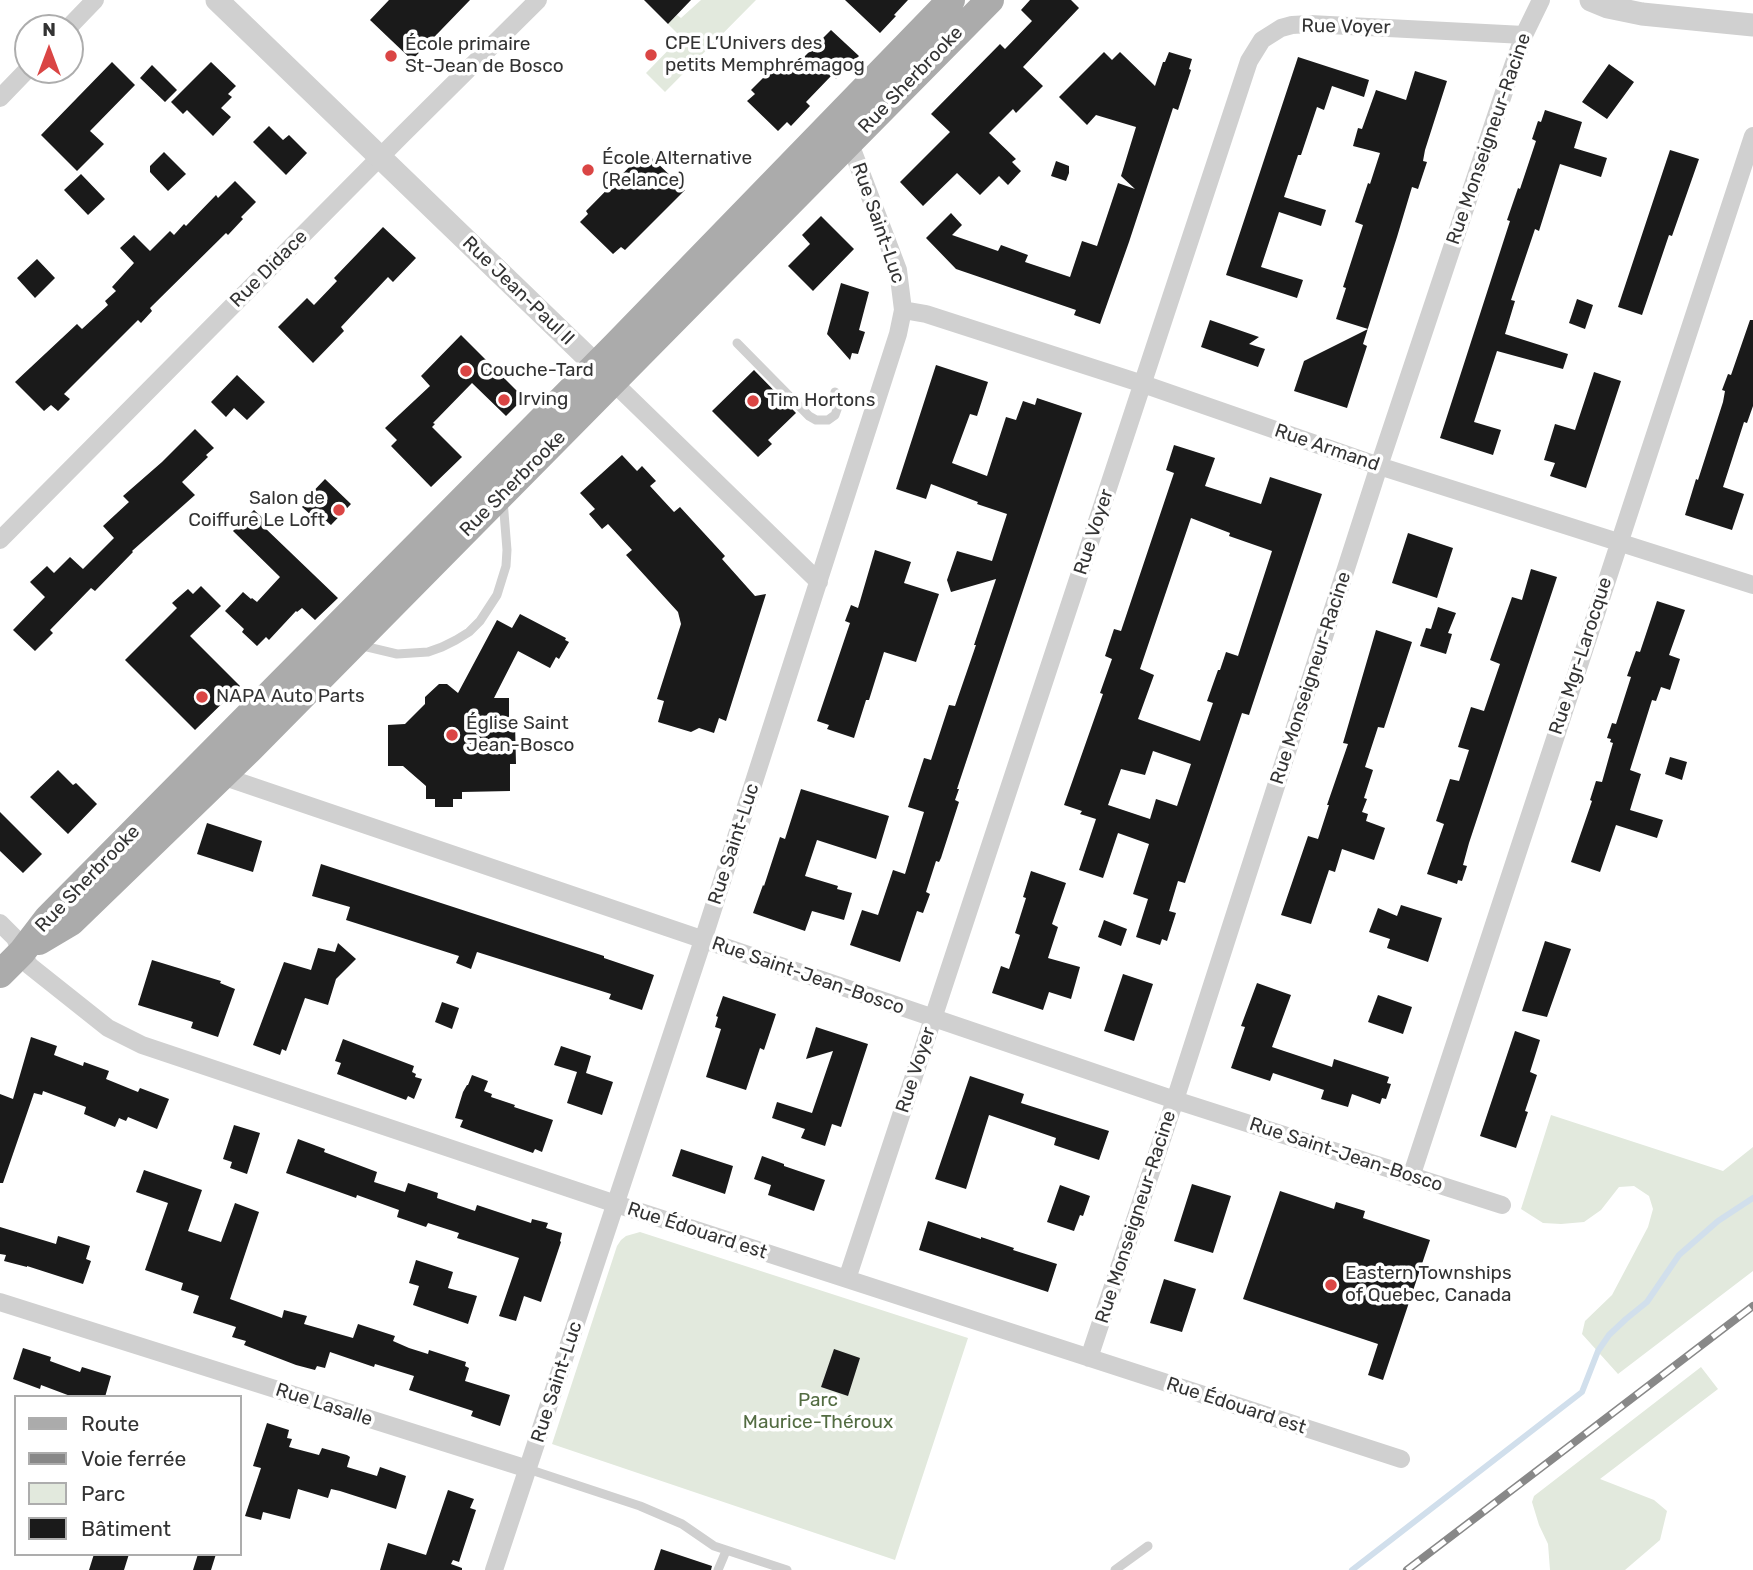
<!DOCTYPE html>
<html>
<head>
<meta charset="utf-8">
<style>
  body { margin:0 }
  #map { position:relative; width:1753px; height:1570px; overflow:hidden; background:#fff; font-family:Rubik,sans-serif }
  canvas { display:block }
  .legend { position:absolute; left:14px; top:1395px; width:228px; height:161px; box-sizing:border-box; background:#fff; border:2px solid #adadad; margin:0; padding:9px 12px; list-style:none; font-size:21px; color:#333 }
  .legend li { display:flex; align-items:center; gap:14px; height:35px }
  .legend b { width:35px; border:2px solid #adadad }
  .north { position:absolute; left:14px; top:14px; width:70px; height:70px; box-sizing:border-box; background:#fff; border:2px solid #adadad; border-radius:50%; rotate:0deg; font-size:19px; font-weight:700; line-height:28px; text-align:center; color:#333 }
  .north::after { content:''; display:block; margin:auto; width:24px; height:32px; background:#da4544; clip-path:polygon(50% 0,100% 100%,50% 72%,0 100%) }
</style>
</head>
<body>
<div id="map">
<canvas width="1753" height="1570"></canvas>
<ul class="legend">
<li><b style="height:9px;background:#ababab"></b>Route</li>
<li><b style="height:9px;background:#888"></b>Voie ferrée</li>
<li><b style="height:19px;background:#e2e9dd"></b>Parc</li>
<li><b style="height:19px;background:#1a1a1a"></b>Bâtiment</li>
</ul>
<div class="north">N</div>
</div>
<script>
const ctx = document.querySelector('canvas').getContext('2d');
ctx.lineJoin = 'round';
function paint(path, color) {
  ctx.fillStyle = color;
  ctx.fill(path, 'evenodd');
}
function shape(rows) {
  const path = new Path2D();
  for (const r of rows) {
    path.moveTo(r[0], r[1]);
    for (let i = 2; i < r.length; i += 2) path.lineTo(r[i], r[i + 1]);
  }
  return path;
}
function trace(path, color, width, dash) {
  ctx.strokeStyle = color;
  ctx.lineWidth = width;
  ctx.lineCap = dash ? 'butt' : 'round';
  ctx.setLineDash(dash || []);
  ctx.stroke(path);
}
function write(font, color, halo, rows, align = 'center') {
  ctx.font = font + ' Rubik,sans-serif';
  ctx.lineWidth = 7;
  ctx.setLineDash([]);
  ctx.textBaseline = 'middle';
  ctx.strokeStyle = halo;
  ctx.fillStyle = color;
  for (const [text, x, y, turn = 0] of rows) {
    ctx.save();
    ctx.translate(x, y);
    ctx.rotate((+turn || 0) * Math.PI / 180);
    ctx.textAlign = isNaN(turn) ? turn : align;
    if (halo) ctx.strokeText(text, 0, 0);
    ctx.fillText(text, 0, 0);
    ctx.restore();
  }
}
paint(shape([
  [701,0,756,0,665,92,646,73,681,37,668,24,677,15,681,18],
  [1551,1115,1723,1171,1753,1147,1753,1271,1618,1374,1582,1334,1585,1321,1612,1295,1648,1227,1653,1209,1649,1196,1634,1186,1619,1187,1601,1210,1584,1222,1561,1224,1543,1223,1521,1209],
  [640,1232,968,1338,895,1560,552,1444,617,1246,621,1240,626,1236],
  [1701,1367,1718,1389,1600,1479,1654,1500,1667,1511,1660,1540,1625,1570,1550,1570,1548,1544,1539,1525,1532,1502,1534,1496]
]), '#e2e9dd');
trace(shape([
  [1352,1570,1582,1392,1598,1351,1609,1335,1626,1319,1647,1302,1679,1255,1718,1221,1753,1198]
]), '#d1dfec', 6);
paint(shape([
  [389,0,470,0,412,60,370,20],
  [644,0,691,0,668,24],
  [845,0,908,0,894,15,896,16,880,33],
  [1030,0,1071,0,1079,8,1023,67,1043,86,1016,113,1013,109,989,133,1016,159,1012,162,1021,171,1008,185,999,176,980,195,957,173,923,206,900,182,950,132,931,114,1000,44,1005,49,1032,21,1021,10],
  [831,30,859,56,836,79,832,75,806,102,810,106,791,126,787,122,778,131,747,101,755,94,751,90,776,65,779,69,786,62,793,68],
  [1104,52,1112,60,1120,52,1155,86,1163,62,1165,62,1169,52,1192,59,1189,69,1191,70,1178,110,1173,108,1129,242,1100,324,1074,315,1076,310,956,269,926,238,951,213,962,225,952,235,998,251,1001,245,1028,255,1025,262,1070,277,1082,241,1097,246,1118,183,1135,189,1121,176,1136,127,1096,115,1087,125,1059,97],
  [1298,57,1369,80,1364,97,1332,86,1324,110,1317,107,1301,155,1298,155,1284,197,1326,210,1321,226,1279,212,1261,267,1303,280,1297,298,1226,275],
  [112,62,135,85,90,131,104,144,77,171,41,135],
  [211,62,236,86,228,94,232,97,221,108,231,117,213,136,187,110,183,114,171,102],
  [1609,64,1634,82,1607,119,1582,102],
  [152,65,177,90,165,102,140,78],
  [1415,71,1447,81,1425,150,1423,161,1427,162,1418,189,1412,187,1397,237,1363,344,1367,346,1347,408,1294,391,1304,361,1368,329,1336,319,1346,288,1343,287,1363,225,1355,222,1368,183,1370,184,1380,153,1353,146,1358,128,1362,129,1376,90,1406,100],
  [1545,110,1582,122,1574,148,1607,158,1601,177,1560,164,1539,231,1535,229,1511,300,1515,301,1505,334,1568,354,1563,369,1497,351,1474,422,1501,430,1493,455,1440,438,1510,221,1507,220,1518,188,1520,189,1536,141,1532,139,1538,121,1541,122],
  [269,126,283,140,289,135,307,153,286,175,253,142],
  [1670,150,1699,159,1672,236,1669,235,1642,315,1618,307],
  [645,151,685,190,625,250,621,247,613,254,580,222,588,214,586,211],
  [164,152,186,174,168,191,150,172,150,166],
  [1056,161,1069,166,1069,173,1066,181,1051,176],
  [81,174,105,199,88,215,64,190],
  [235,181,256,202,241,217,243,219,228,235,226,233,150,308,152,311,141,323,138,320,64,394,70,399,58,411,51,405,44,411,15,382,77,324,82,329,108,305,105,301,116,291,112,287,134,263,120,248,134,235,150,251,170,231,174,235,184,224,186,226,216,195,218,198],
  [821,216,854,249,813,291,788,266,810,244,802,235],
  [383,227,416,258,393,282,388,277,341,327,344,331,313,363,278,327,307,298,314,305,337,281,334,278],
  [37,259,55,278,35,298,17,278],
  [841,283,869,292,859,330,865,332,858,354,852,353,850,360,827,334],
  [1577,299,1593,305,1585,329,1569,323],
  [1210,320,1259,337,1249,344,1265,349,1258,367,1201,347],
  [1750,320,1753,320,1753,406,1747,423,1744,422,1723,487,1744,494,1732,530,1685,515,1696,479,1698,480,1723,402,1725,391,1722,390,1728,374,1731,375],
  [461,335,524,398,506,416,472,383,433,423,435,424,432,427,462,457,431,487,391,446,397,440,385,428,430,386,421,376],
  [936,365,988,382,977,416,970,414,952,463,987,476,1006,417,1016,420,1023,401,1035,405,1037,398,1082,413,957,789,959,789,955,800,959,802,941,858,939,862,936,861,926,892,930,894,923,913,917,911,900,962,850,945,862,910,878,915,893,870,905,874,924,812,908,807,924,758,931,760,949,705,955,706,976,645,974,645,996,579,951,592,947,580,957,551,992,561,1007,514,977,504,978,502,931,484,926,499,896,489],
  [754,370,796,413,768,440,772,444,758,457,712,411],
  [1594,372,1621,381,1586,488,1550,476,1555,463,1544,460,1555,424,1575,430],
  [237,375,265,402,247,420,234,408,226,417,211,402],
  [195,429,214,448,206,455,208,457,182,482,195,495,132,551,133,552,95,591,91,588,50,630,53,633,35,651,13,630,45,597,30,582,47,566,54,573,70,557,83,569,114,538,103,526,129,502,123,496,162,462],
  [1174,445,1215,458,1205,486,1261,504,1270,477,1322,494,1249,715,1242,713,1185,883,1178,881,1169,911,1176,913,1167,941,1162,939,1160,945,1136,937,1148,899,1133,894,1149,844,1118,833,1103,878,1079,870,1096,819,1080,814,1082,811,1064,805,1103,694,1100,693,1112,659,1105,656,1114,629,1121,631,1174,473,1166,470],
  [1191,518,1230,533,1229,536,1272,551,1238,656,1226,652,1220,670,1218,670,1207,701,1213,703,1200,741,1138,719,1154,675,1140,669],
  [1153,751,1191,764,1177,806,1156,799,1150,819,1108,805,1121,769,1145,775],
  [622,455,637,471,642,466,656,481,650,486,674,512,680,507,725,556,722,559,755,596,766,594,726,721,719,718,714,733,699,728,691,732,658,722,664,701,657,699,681,624,678,612,626,555,632,550,608,524,602,529,589,514,595,509,580,493],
  [325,479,351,504,331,525,325,520,321,524,302,507,306,502,305,500],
  [254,510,268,523,264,527,338,598,315,620,302,608,297,612,296,611,269,640,266,637,257,646,242,632,244,629,225,611,243,592,251,599,252,598,257,602,280,577,233,531],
  [1408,533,1453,548,1437,598,1392,583],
  [875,550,911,562,904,583,939,594,916,662,884,652,869,700,866,700,854,738,827,729,829,725,817,721,850,623,845,621,851,605,858,608],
  [1531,569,1557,577,1469,843,1463,865,1467,866,1462,881,1458,880,1457,884,1427,874,1444,824,1436,821,1450,779,1459,781,1469,750,1458,747,1471,707,1484,711,1500,664,1490,660,1512,597,1522,600],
  [201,586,221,606,190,636,240,686,195,730,125,660,177,608,172,603,188,589,193,594],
  [1657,601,1685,610,1669,655,1680,659,1670,690,1661,687,1656,701,1652,700,1630,770,1641,774,1630,810,1663,820,1657,838,1616,825,1600,872,1571,862,1592,801,1590,800,1596,781,1602,782,1613,743,1610,742,1611,739,1607,738,1612,723,1616,724,1631,677,1627,676,1636,651,1640,652],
  [1438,607,1456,613,1448,633,1452,634,1446,654,1420,646,1426,628,1431,629],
  [520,614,566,638,565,640,569,642,559,659,556,657,550,668,518,651,494,698,509,698,509,723,515,723,516,764,510,764,510,791,462,792,462,799,453,799,453,807,435,807,435,799,426,799,426,786,403,766,388,766,388,725,405,724,425,704,425,697,439,684,447,684,458,693,497,620,512,628],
  [1376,630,1412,642,1384,728,1378,727,1365,767,1373,770,1364,798,1367,799,1362,812,1368,814,1366,821,1385,828,1374,860,1342,849,1335,872,1329,870,1311,924,1281,915,1308,836,1318,839,1329,805,1327,805,1348,744,1343,743],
  [1670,757,1687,762,1682,780,1665,774],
  [58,770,73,785,76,783,97,804,68,834,30,797],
  [801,789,889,816,876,859,817,840,805,876,838,886,837,889,852,893,844,920,812,911,805,931,753,913,763,885,764,886,780,837,785,839],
  [0,812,42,854,23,873,0,851],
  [207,823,262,841,253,872,197,854],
  [321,864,604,956,604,958,654,975,642,1010,609,999,611,994,477,952,471,969,456,963,459,956,346,920,350,907,312,896],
  [1031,871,1066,883,1052,924,1058,927,1048,958,1080,967,1071,999,1049,992,1043,1010,992,993,1001,966,1009,969,1020,935,1015,933,1026,898,1023,897],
  [1401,905,1442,918,1428,962,1387,948,1390,939,1369,932,1378,908,1397,916],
  [1104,920,1127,929,1121,946,1098,937],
  [1545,941,1571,949,1547,1017,1522,1011],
  [338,943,356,959,336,979,328,1005,305,998,286,1051,282,1049,280,1055,253,1045,284,962,311,970,318,948,335,952],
  [152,960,221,981,220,983,235,989,218,1037,191,1028,193,1022,138,1005],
  [1123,974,1153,984,1134,1041,1104,1031],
  [1257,983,1291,995,1272,1047,1332,1067,1334,1059,1389,1077,1387,1083,1391,1084,1386,1099,1382,1098,1380,1104,1352,1094,1348,1107,1321,1099,1324,1090,1273,1073,1270,1081,1231,1068,1245,1027,1241,1026],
  [1378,995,1412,1007,1403,1034,1368,1022],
  [723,996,776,1014,764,1050,760,1048,746,1090,706,1077,721,1029,715,1027,718,1017,716,1016],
  [442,1002,459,1008,452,1029,435,1022],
  [816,1027,868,1044,841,1127,832,1124,825,1146,801,1138,805,1129,772,1118,777,1102,812,1113,833,1051,806,1059],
  [1515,1031,1540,1040,1530,1072,1537,1075,1525,1111,1528,1112,1516,1148,1480,1136],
  [31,1037,57,1046,54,1055,83,1066,84,1062,109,1071,106,1079,138,1092,140,1088,169,1099,157,1129,128,1117,126,1121,119,1118,115,1127,84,1114,86,1107,43,1091,42,1095,34,1093,3,1183,0,1183,0,1094,13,1099],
  [343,1039,414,1066,412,1072,416,1074,415,1077,422,1079,414,1099,408,1096,406,1100,337,1074,341,1063,335,1061],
  [561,1046,591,1056,586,1073,613,1082,602,1115,567,1103,577,1072,554,1065],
  [472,1075,488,1081,484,1091,492,1094,491,1097,515,1105,514,1107,553,1120,542,1152,535,1149,533,1153,460,1127,463,1120,455,1118,463,1092,467,1085,468,1085],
  [970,1076,1024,1094,1021,1103,1109,1131,1099,1160,1054,1145,1056,1138,989,1115,966,1189,935,1179],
  [234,1125,260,1133,247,1174,230,1168,232,1162,223,1159],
  [298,1139,325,1149,324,1152,377,1172,374,1182,405,1192,408,1183,438,1193,437,1198,475,1211,477,1205,531,1223,532,1219,548,1223,546,1228,562,1233,560,1241,561,1242,541,1302,524,1296,516,1321,499,1316,519,1258,457,1238,459,1233,428,1223,426,1227,397,1217,399,1210,357,1195,356,1198,286,1173],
  [681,1149,733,1166,725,1194,672,1176],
  [762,1156,784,1164,784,1166,825,1180,814,1211,768,1195,771,1185,754,1179],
  [144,1170,202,1190,188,1231,221,1242,235,1203,259,1212,230,1299,282,1318,284,1310,307,1316,304,1324,353,1338,358,1324,395,1336,393,1341,409,1348,428,1354,429,1350,466,1362,465,1366,469,1368,465,1381,510,1395,500,1426,471,1416,473,1411,409,1390,414,1376,375,1364,374,1367,330,1352,325,1368,317,1366,315,1370,296,1365,244,1345,246,1341,232,1337,236,1327,193,1313,199,1296,181,1290,183,1283,145,1270,168,1203,136,1192],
  [1192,1184,1231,1196,1213,1253,1174,1241],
  [1060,1185,1090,1196,1083,1216,1080,1215,1074,1231,1047,1222],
  [1280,1191,1334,1209,1336,1202,1365,1211,1363,1218,1430,1240,1383,1380,1368,1375,1378,1344,1243,1299],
  [928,1221,981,1239,981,1237,1014,1248,1013,1250,1057,1264,1048,1292,919,1250],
  [0,1227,56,1244,58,1236,90,1246,86,1259,91,1261,83,1284,27,1266,27,1267,4,1261,6,1255,0,1254],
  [416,1260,453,1272,448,1288,477,1296,468,1324,413,1305,419,1286,409,1283],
  [1164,1279,1196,1289,1182,1332,1150,1323],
  [23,1348,51,1357,50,1361,80,1372,82,1367,111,1376,105,1397,73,1397,41,1385,40,1389,13,1379],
  [834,1349,860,1358,848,1396,821,1387],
  [267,1423,289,1430,287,1438,292,1439,289,1447,319,1455,322,1448,347,1455,350,1457,347,1467,377,1476,380,1467,406,1476,396,1509,340,1491,331,1489,328,1498,298,1489,290,1519,263,1512,261,1520,245,1516,261,1468,253,1466],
  [448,1490,474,1499,470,1508,476,1510,459,1562,453,1560,451,1564,462,1568,462,1570,380,1570,388,1543,426,1555],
  [661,1549,712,1566,711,1570,654,1570],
  [94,1554,129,1554,124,1570,89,1570],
  [198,1554,216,1554,211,1570,193,1570]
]), '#1a1a1a');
trace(shape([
  [737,343,809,416,816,420,828,420,835,415,839,404,835,392],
  [359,645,397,654,428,652,442,647,456,640,469,632,480,621,497,595,506,566,507,550,503,500],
  [528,1469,640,1506,682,1524,714,1546,787,1570],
  [718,1570,726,1551],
  [1115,1570,1148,1546]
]), '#d0d0d0', 9);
trace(shape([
  [68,28,95,0],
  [0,98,28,69],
  [903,310,926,314,1143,384,1379,466,1753,585],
  [613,382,819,582],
  [0,540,402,135,538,0],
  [216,774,1175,1100,1502,1205],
  [0,923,15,938,24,958,30,966,108,1028,142,1045,616,1204,1401,1459],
  [1411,1177,1753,136],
  [847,1279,1249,61,1262,40,1281,28,1292,25,1310,24,1524,35],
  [0,1302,528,1469],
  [1089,1358,1175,1100,1379,466,1509,77,1524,35,1541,0],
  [494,1570,703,940,898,334,903,310,898,270,847,136]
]), '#d0d0d0', 18);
trace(shape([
  [217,0,608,377],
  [1591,0,1608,7,1642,14,1753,25]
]), '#d0d0d0', 23);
trace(shape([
  [39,941,71,922,250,749,990,0],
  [0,974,22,952,48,918,615,346,951,0]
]), '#ababab', 28);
const rail = shape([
  [1407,1570,1753,1306]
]);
trace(rail, '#888', 8);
trace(rail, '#fff', 5, [16]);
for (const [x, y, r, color] of [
  [651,55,7,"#da4544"],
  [391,56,7,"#da4544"],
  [588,170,7,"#da4544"],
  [466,371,7,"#da4544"],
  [504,400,7,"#da4544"],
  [753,401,7,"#da4544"],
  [339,510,7,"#da4544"],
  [202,697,7,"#da4544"],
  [452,735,7,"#da4544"],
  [1331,1285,7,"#da4544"]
]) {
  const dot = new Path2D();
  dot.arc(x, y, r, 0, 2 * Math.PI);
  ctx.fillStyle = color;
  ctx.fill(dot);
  trace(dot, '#fff', 2.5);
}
write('19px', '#333', '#fff', [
  ["Rue Voyer",1346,27,1],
  ["Rue Sherbrooke",911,80,-46],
  ["Rue Monseigneur-Racine",1489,139,-71],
  ["Rue Saint-Luc",878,223,71],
  ["Rue Didace",269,269,-45],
  ["Rue Jean-Paul II",518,291,44],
  ["Rue Armand",1327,448,19],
  ["Rue Sherbrooke",513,484,-45],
  ["Rue Voyer",1094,532,-72],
  ["Rue Mgr-Larocque",1581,656,-72],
  ["Rue Monseigneur-Racine",1311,678,-72],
  ["Rue Saint-Luc",734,844,-72],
  ["Rue Sherbrooke",88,879,-46],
  ["Rue Saint-Jean-Bosco",808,976,19],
  ["Rue Voyer",916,1070,-72],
  ["Rue Saint-Jean-Bosco",1346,1155,18],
  ["Rue Monseigneur-Racine",1136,1217,-72],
  ["Rue Édouard est",697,1231,18],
  ["Rue Saint-Luc",557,1382,-72],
  ["Rue Lasalle",324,1405,18],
  ["Rue Édouard est",1236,1406,18]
]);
write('19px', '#333', '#fff', [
  ["CPE L’Univers des",665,44],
  ["petits Memphrémagog",665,66],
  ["École primaire",405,45],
  ["St-Jean de Bosco",405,67],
  ["École Alternative",602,159],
  ["(Relance)",602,181],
  ["Couche-Tard",480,371],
  ["Irving",518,400],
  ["Tim Hortons",767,401],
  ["Salon de",325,499,"right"],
  ["Coiffure Le Loft",325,521,"right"],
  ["NAPA Auto Parts",216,697],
  ["Église Saint",466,724],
  ["Jean-Bosco",466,746],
  ["Eastern Townships",1345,1274],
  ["of Quebec, Canada",1345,1296]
], 'left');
write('19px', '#536c42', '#fff', [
  ["Parc",818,1401],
  ["Maurice-Théroux",818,1423]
]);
</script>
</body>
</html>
